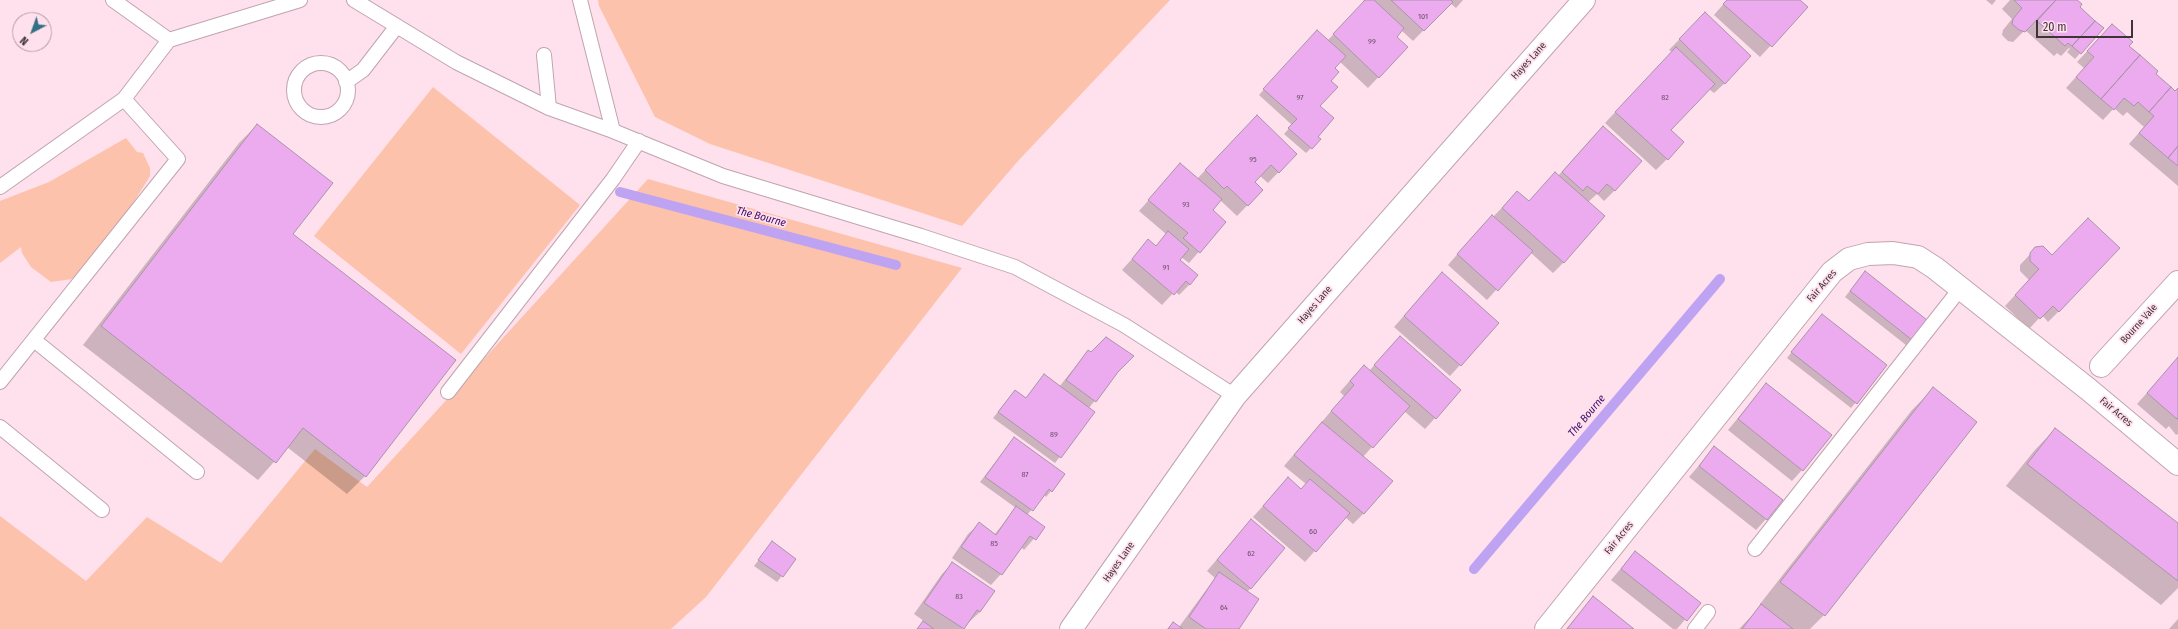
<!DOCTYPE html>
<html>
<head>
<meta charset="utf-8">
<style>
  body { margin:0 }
  #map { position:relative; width:2178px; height:629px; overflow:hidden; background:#ffe0ed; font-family:"Fira Sans Condensed",sans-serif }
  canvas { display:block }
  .north { position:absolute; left:12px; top:12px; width:40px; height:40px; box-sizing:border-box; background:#ffe0ed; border:1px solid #b29ba5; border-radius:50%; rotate:221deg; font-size:11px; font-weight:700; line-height:16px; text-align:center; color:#3f3338 }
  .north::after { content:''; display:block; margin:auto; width:14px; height:18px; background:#347187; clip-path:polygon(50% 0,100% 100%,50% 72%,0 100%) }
  .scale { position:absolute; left:2036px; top:20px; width:97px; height:18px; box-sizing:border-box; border:2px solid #3f3338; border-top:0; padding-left:5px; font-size:12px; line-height:14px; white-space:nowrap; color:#3f3338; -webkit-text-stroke:3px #ffe0ed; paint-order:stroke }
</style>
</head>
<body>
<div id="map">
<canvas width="2178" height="629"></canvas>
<div class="north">N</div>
<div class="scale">20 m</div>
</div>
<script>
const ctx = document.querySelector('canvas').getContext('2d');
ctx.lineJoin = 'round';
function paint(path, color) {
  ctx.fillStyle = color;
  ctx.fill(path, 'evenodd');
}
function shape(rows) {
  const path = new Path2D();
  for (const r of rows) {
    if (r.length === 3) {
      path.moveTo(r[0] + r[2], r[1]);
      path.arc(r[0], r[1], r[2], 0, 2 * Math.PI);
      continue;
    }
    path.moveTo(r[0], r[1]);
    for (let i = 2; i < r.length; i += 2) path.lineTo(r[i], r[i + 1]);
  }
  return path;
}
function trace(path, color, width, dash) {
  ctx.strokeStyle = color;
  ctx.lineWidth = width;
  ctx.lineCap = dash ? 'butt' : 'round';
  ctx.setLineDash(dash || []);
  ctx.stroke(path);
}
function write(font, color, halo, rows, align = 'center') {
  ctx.font = font + ' "Fira Sans Condensed",sans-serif';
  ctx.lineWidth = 3.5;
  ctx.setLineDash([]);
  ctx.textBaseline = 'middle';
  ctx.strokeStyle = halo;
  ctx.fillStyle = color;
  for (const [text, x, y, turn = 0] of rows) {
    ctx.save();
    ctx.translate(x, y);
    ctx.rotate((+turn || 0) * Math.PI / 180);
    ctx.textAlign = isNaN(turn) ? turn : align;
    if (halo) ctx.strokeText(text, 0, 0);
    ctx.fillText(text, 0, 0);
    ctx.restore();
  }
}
paint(shape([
  [598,0,1170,0,1018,161,962,226,710,144,655,117,599,6],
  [433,87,580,205,461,354,314,236],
  [126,138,137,152,143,153,150,168,150,176,115,232,100,244,88,268,72,279,51,282,31,267,22,253,21,247,0,263,0,201,49,182],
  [648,179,962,268,706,597,671,629,0,629,0,516,86,581,147,517,221,563,315,449,367,487]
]), '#fdc2ac');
paint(shape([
  [1363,0,1463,0,1456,8,1450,3,1413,41,1401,30,1395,37,1407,47,1368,88,1339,61,1333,68,1319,106,1316,137,1311,148,1306,153,1284,134,1292,125,1259,95,1312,36,1327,41,1365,2],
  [1727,0,1799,0,1806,7,1760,57,1714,15],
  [1986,0,1996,0,1992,5],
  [2010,0,2076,0,2078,7,2102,28,2075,59,2067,52,2070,49,2069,48,2061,56,2057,53,2054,56,2025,30,2013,42,2008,41,2002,35,2003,30,2012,19,2002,9],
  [1705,13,1725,83,1714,93,1709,89,1670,130,1683,143,1656,170,1605,123,1672,52,1669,50],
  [2112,25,2128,46,2155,74,2175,92,2178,89,2178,186,2129,144,2144,127,2127,112,2123,116,2114,108,2103,120,2066,88,2084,68,2077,62],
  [257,125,365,476,347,494,287,447,258,480,83,345,239,143],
  [1246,127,1296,154,1268,183,1260,176,1254,182,1262,190,1237,216,1220,200,1212,210,1225,222,1189,263,1181,257,1178,260,1190,284,1179,295,1175,291,1162,305,1122,270,1148,241,1155,247,1166,234,1139,211,1180,165,1197,179],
  [1592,138,1615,190,1604,201,1597,194,1588,202,1564,262,1553,273,1530,252,1487,300,1448,265,1481,227,1492,216,1493,217,1517,192,1529,202,1558,176],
  [2036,248,2059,311,2048,322,2042,315,2029,329,2005,306,2029,280,2020,271,2020,265],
  [1860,278,1926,320,1906,345,1845,297],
  [1432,284,1498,323,1450,376,1394,327],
  [1817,321,1886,365,1851,408,1787,358],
  [1400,337,1435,418,1425,429,1404,411,1363,457,1364,513,1353,524,1345,517,1305,562,1253,517,1288,478,1301,489,1306,484,1284,466,1344,396,1340,392,1353,377,1364,367,1369,371],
  [1088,351,1117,372,1089,408,1094,412,1055,463,993,418,1015,391,1025,399,1044,375,1059,387],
  [2178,358,2178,434,2176,435,2169,426,2166,429,2137,404],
  [1766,384,1802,470,1792,481,1728,430],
  [1933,389,1824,615,1810,629,1739,629,1762,605,1760,604,1912,410],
  [2055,429,2178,524,2178,588,2161,605,2006,486,2034,451],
  [1014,438,1063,474,1051,491,1046,497,1044,495,1027,515,1044,527,1024,550,1021,547,1001,574,991,585,952,558,968,534,979,524,994,535,1016,508,980,482],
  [1714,448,1766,519,1756,530,1689,477],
  [1251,520,1251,588,1247,592,1238,629,1167,629,1173,623,1179,627,1215,578,1207,571],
  [772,543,795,559,777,582,754,566],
  [1635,552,1699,603,1677,629,1673,629,1611,580],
  [953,563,993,592,980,612,969,622,968,621,962,629,917,629,924,621,914,614,942,574],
  [1593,598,1633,629,1566,629],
  [2178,619,2178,629,2169,629]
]), '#0003');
trace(shape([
  [620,192,896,265],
  [1474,569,1720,279]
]), '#bfa3f3', 10);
const building = shape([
  [1365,0,1374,0,1404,28,1397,37,1408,47,1379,78,1333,34,1365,0],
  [1391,0,1451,0,1453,2,1424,31,1391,0],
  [1727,0,1800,0,1808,7,1772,47,1723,4,1727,0],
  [2014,0,2056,0,2025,32,2019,30,2012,24,2013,19,2022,8,2014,0],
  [2056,0,2077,0,2082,4,2080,7,2095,21,2072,46,2068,43,2065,46,2037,21,2056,0],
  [1705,12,1751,56,1725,84,1679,39,1705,12],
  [2095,21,2104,28,2081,54,2072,46,2095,21],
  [2112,24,2133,42,2129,46,2140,55,2101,99,2076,77,2094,57,2087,51,2112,24],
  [1317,30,1346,56,1335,68,1339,72,1331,81,1338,87,1320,106,1334,118,1318,137,1321,139,1312,149,1288,128,1297,119,1263,89,1317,30],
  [1676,47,1715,84,1671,130,1684,142,1668,160,1615,112,1676,47],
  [2140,55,2158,71,2156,74,2171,87,2149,112,2138,102,2134,106,2124,98,2114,110,2101,99,2140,55],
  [2171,87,2175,91,2178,88,2178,146,2168,158,2139,133,2154,116,2149,112,2171,87],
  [1257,115,1297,154,1279,173,1271,165,1255,182,1263,190,1248,206,1227,186,1224,189,1205,170,1257,115],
  [257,124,333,183,293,234,456,360,366,477,303,428,276,463,101,326,257,124],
  [1603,126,1642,161,1615,191,1607,184,1598,194,1587,186,1583,191,1562,172,1603,126],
  [2178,146,2178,166,2168,158,2178,146],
  [1180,163,1222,199,1213,210,1226,222,1200,253,1183,238,1188,233,1148,200,1180,163],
  [1555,172,1605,216,1564,263,1502,208,1517,191,1529,201,1555,172],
  [1492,215,1533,251,1498,291,1457,254,1492,215],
  [2088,218,2120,248,2059,312,2053,306,2040,319,2015,295,2039,269,2030,261,2030,253,2035,247,2043,246,2052,255,2088,218],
  [1168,231,1189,249,1180,260,1198,275,1190,285,1186,281,1174,295,1132,259,1148,239,1156,246,1168,231],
  [1865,271,1927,320,1912,340,1850,291,1865,271],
  [1442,272,1499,323,1461,366,1404,316,1442,272],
  [1822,314,1887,365,1857,404,1791,352,1822,314],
  [1400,336,1461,390,1436,419,1374,365,1400,336],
  [1106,337,1134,356,1118,372,1096,402,1066,380,1088,350,1091,352,1106,337],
  [2178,357,2178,418,2177,419,2147,393,2178,357],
  [1364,365,1410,406,1373,448,1331,411,1354,385,1350,381,1364,365],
  [1044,374,1095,412,1061,458,998,412,1015,390,1026,398,1044,374],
  [1766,383,1832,435,1803,471,1738,419,1766,383],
  [1933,387,1977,422,1825,616,1780,582,1933,387],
  [1322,422,1393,481,1364,514,1294,455,1322,422],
  [2055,428,2178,523,2178,581,2027,464,2055,428],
  [1014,437,1065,474,1052,492,1049,489,1033,511,985,477,1014,437],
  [1714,446,1783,500,1767,520,1699,466,1714,446],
  [1288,477,1301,489,1310,479,1350,513,1316,552,1263,506,1288,477],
  [1016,506,1045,527,1036,540,1030,536,1002,575,961,547,979,522,996,535,1016,506],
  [1251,519,1285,548,1251,589,1217,560,1251,519],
  [772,541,796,559,783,577,758,560,772,541],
  [1635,551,1701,603,1687,621,1621,569,1635,551],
  [952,562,995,591,980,612,977,610,964,629,924,603,952,562],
  [1219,572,1259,599,1239,629,1206,629,1189,617,1219,572],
  [1593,596,1634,629,1567,629,1593,596],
  [1761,604,1793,629,1742,629,1761,604],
  [923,621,934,629,917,629,923,621],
  [1173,622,1183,629,1168,629,1173,622]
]);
paint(building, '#ecabef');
trace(building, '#a894a9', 1);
const service = shape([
  [113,0,169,40],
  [354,0,456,62,549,108,613,131,723,176,921,236,1015,267,1124,325,1235,396],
  [580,0,613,131],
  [544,55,549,108],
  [321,90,27],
  [346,82,363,70,397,26],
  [0,187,124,99,169,40,300,0],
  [34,340,197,472],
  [0,382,178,159,124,99],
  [448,392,613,179,639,141],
  [0,427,102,510],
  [1755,549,1960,289],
  [1695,629,1708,612]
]);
const minor = shape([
  [2101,366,2178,282],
  [1546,629,1832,272,1849,259,1868,254,1893,253,1918,257,1935,268,2088,389,2178,464]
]);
const secondary = shape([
  [1071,629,1235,396,1584,0]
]);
trace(service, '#c0a4b0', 16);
trace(minor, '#c0a4b0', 24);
trace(secondary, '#c0a4b0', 24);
trace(service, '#fff', 14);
trace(minor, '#fff', 22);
trace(secondary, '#fff', 22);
write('8px', '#6a5166', null, [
  ["101",1423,17],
  ["99",1372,42],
  ["97",1300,98],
  ["82",1665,98],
  ["95",1253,160],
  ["93",1186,205],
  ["91",1166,268],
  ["89",1054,435],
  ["87",1025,475],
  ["60",1313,532],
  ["85",994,544],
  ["62",1251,554],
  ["83",959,597],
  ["64",1224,608]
]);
write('10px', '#3f3338', '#ffe0ed', [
  ["Hayes Lane",1529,61,-48],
  ["Fair Acres",1822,286,-49],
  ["Hayes Lane",1315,305,-49],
  ["Bourne Vale",2139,324,-48],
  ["Fair Acres",2116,412,40],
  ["Fair Acres",1619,538,-51],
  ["Hayes Lane",1119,562,-55]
]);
write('italic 11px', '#3a0868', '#ffe0ed', [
  ["The Bourne",761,217,15],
  ["The Bourne",1587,416,-50]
]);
</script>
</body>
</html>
